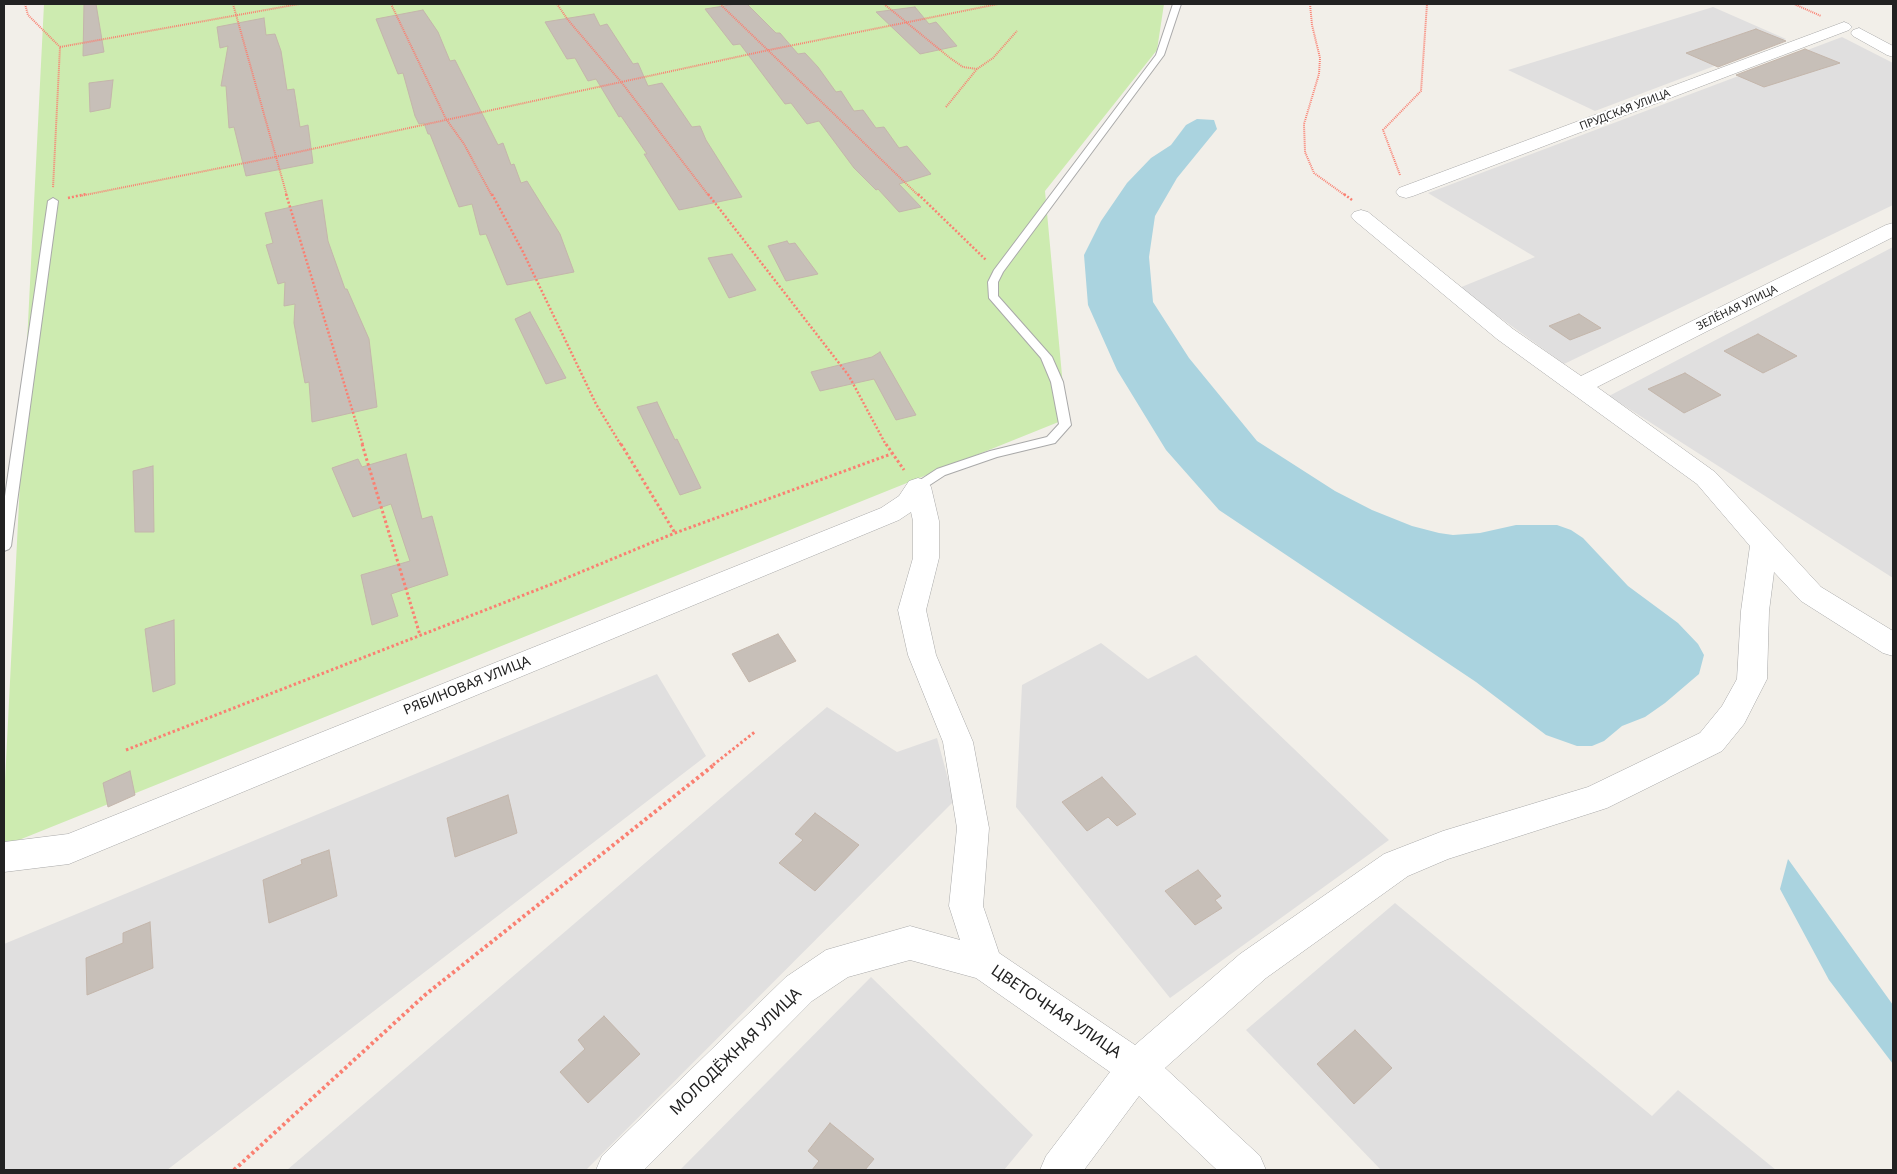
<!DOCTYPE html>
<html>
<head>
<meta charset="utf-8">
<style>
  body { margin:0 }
  #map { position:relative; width:1897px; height:1174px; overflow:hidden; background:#f2efe9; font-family:"Noto Sans",sans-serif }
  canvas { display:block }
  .frame { position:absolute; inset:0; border:5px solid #222; pointer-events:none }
</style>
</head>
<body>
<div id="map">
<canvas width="1897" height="1174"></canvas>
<div class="frame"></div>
</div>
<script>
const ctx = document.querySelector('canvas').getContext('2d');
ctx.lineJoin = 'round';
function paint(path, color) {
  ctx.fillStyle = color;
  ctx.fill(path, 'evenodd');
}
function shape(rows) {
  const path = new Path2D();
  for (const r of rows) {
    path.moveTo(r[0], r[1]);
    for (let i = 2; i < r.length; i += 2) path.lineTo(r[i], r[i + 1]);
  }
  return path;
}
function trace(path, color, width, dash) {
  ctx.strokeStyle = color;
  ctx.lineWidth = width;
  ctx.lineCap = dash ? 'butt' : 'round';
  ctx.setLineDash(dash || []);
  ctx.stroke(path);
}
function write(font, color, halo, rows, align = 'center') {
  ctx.font = font + ' "Noto Sans",sans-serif';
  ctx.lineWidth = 4;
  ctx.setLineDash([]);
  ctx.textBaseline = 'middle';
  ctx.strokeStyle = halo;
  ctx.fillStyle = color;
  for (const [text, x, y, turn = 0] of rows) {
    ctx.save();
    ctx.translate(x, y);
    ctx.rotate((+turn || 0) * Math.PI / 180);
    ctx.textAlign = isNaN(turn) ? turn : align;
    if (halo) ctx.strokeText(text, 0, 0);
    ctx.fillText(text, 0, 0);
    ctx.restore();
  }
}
paint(shape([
  [1713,7,1786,39,1595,111,1508,70],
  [1842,37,1893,63,1893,205,1564,364,1459,288,1535,257,1428,193],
  [1893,247,1893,578,1609,396],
  [1101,643,1148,679,1196,655,1389,840,1170,998,1016,807,1022,685],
  [657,674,706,756,167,1170,4,1170,4,944],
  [827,707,897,752,937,738,954,801,586,1170,287,1170],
  [1395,903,1652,1116,1678,1090,1776,1170,1381,1170,1246,1030],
  [871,977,1033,1135,1004,1170,680,1170]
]), '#e0dfdf');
paint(shape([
  [44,4,1164,4,1157,50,1045,191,1066,419,4,846,4,801]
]), '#cdebb0');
paint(shape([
  [1197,119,1214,120,1217,129,1177,178,1155,216,1149,257,1153,302,1189,358,1257,441,1335,491,1372,510,1412,526,1439,533,1453,535,1480,533,1516,525,1557,525,1571,530,1583,538,1628,586,1678,623,1698,644,1704,655,1699,674,1665,703,1645,717,1622,726,1604,741,1592,746,1577,746,1546,735,1476,682,1219,510,1166,450,1117,370,1088,305,1084,255,1101,221,1127,183,1151,158,1171,145,1186,125],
  [1788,859,1893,1005,1893,1064,1829,980,1780,889]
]), '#aad3df');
const building = shape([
  [84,4,96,4,104,52,83,56,84,4],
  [736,4,747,4,776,33,780,33,798,54,805,53,818,67,836,92,841,91,854,111,863,110,876,128,884,127,899,148,907,146,931,174,899,184,921,207,899,212,878,189,876,190,854,168,819,121,807,124,791,103,785,104,740,44,733,45,705,9,736,4],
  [915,7,929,24,936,22,957,46,920,54,876,12,915,7],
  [423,10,438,32,450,61,455,60,498,145,503,143,511,165,514,164,521,183,527,181,560,234,574,272,507,285,486,234,480,235,472,204,459,207,430,134,428,134,424,123,419,124,415,116,403,73,398,74,376,19,423,10],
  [594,14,600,26,607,24,633,64,638,63,648,86,662,83,692,127,700,126,706,140,742,197,679,210,644,154,647,154,621,116,619,117,596,79,588,81,575,58,567,59,545,22,594,14],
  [264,18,266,35,275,34,281,51,287,90,294,89,300,127,308,125,313,163,246,176,234,127,229,128,226,86,221,86,228,46,220,48,217,27,264,18],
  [1756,29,1786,41,1718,67,1686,53,1756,29],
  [1805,49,1840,63,1764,87,1736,75,1805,49],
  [113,80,110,108,90,112,89,83,113,80],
  [322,200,328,241,345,289,347,289,369,339,377,407,312,422,309,382,305,383,294,323,295,304,284,306,285,282,278,284,266,245,273,243,265,213,322,200],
  [787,241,789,244,795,243,818,274,786,281,768,246,787,241],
  [732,254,756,290,729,298,708,258,732,254],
  [530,312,566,378,546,384,515,319,530,312],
  [1579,314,1601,328,1570,340,1549,326,1579,314],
  [1758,334,1797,356,1763,373,1724,351,1758,334],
  [880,352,916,415,896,420,874,379,820,391,811,372,872,357,880,352],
  [1685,373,1721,395,1684,413,1648,389,1685,373],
  [657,402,675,440,677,439,701,488,680,495,637,407,657,402],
  [406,454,422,519,432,516,448,575,391,594,398,616,372,625,361,575,410,561,391,504,353,517,332,468,358,459,362,467,406,454],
  [153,466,154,532,135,532,133,471,153,466],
  [174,620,175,684,153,692,145,629,174,620],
  [778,634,796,661,749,682,732,654,778,634],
  [130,771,135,795,108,807,103,783,130,771],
  [1102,777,1136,814,1117,826,1108,817,1087,831,1062,802,1102,777],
  [508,795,517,833,455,857,447,818,508,795],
  [815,813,859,845,815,891,779,863,803,840,795,834,815,813],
  [329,850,337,896,269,923,263,880,302,864,301,860,329,850],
  [1198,870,1221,896,1215,900,1222,908,1195,925,1165,891,1198,870],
  [150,922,153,968,87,995,86,958,123,943,123,933,150,922],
  [604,1016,640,1054,588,1103,560,1072,585,1049,578,1040,604,1016],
  [1355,1030,1392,1068,1354,1104,1317,1064,1355,1030],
  [830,1123,874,1159,865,1170,812,1170,819,1161,808,1151,830,1123]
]);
paint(building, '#c7bfb8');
trace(building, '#c4b6ab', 1);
const service = shape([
  [1173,4,1181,4,1164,55,1003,272,998,282,998,296,1052,357,1063,382,1071,425,1055,443,997,457,945,475,922,490,914,490,912,487,914,484,937,469,990,451,1047,437,1059,424,1051,382,1041,358,989,298,988,282,994,270,1156,55,1173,4],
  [53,198,58,201,11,546,9,549,4,551,4,503,48,201,53,198]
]);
const minor = shape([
  [1844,22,1849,24,1852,27,1849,30,1413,196,1406,198,1399,196,1396,192,1399,188,1844,22],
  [1859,28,1893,46,1893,57,1887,55,1853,36,1851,33,1853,30,1859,28],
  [1361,210,1368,212,1513,329,1581,376,1886,225,1893,223,1893,237,1597,387,1715,472,1821,587,1893,631,1893,656,1883,653,1801,601,1774,572,1769,611,1767,679,1744,724,1722,751,1607,808,1448,859,1408,876,1266,978,1165,1068,1260,1156,1266,1170,1217,1170,1139,1096,1084,1170,1040,1170,1046,1156,1110,1072,976,978,910,960,848,977,812,1001,644,1170,596,1170,602,1156,786,977,826,950,910,926,960,940,949,906,957,828,943,742,908,655,898,610,913,558,913,521,911,512,899,520,81,859,69,864,4,872,4,842,68,834,881,508,899,496,909,481,918,478,927,481,931,487,939,521,939,558,926,610,936,655,973,742,989,828,983,906,999,953,1135,1045,1240,954,1384,854,1443,831,1588,787,1700,733,1722,706,1737,679,1741,611,1750,546,1697,484,1497,339,1354,220,1351,216,1354,212,1361,210]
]);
trace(service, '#a9a9a9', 2);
trace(minor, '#a9a9a9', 1);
trace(shape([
  [25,4,28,15,60,47,53,188],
  [233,4,287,196],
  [391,4,446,119,464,144,492,196],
  [557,4,568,20,622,83,709,196],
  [720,4,919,196],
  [884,4,950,58,963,67,977,69],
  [1310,4,1312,25,1320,58,1319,74,1304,124,1305,152,1314,173,1346,196],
  [1794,4,1821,16],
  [60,47,299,4],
  [946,107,977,69,993,58,1017,31],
  [1400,175,1383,130,1421,91,1427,4],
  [80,196,275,157,769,50,998,4]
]), '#fa8072', 2, [1, 1]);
trace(shape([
  [286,194,363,445],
  [492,194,523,252,596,404,621,445],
  [708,194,849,376,886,445],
  [918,194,986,260],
  [1344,194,1352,200],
  [68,198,86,194]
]), '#fa8072', 2.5, [2, 2]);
trace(shape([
  [362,444,420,635],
  [621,444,675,533],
  [886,444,904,470],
  [126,750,552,584,675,533,891,454],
  [713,765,756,731]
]), '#fa8072', 3, [2.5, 2.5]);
trace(shape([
  [234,1170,425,995,715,764]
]), '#fa8072', 4, [3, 3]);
paint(service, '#fff');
paint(minor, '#fff');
write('11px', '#222', '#fff', [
  ["ПРУДСКАЯ УЛИЦА",1625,110,-21],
  ["ЗЕЛЁНАЯ УЛИЦА",1737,308,-26]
]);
write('14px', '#222', '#fff', [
  ["РЯБИНОВАЯ УЛИЦА",467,686,-22]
]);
write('16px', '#222', '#fff', [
  ["ЦВЕТОЧНАЯ УЛИЦА",1056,1012,34],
  ["МОЛОДЁЖНАЯ УЛИЦА",736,1052,-44]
]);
</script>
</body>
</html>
